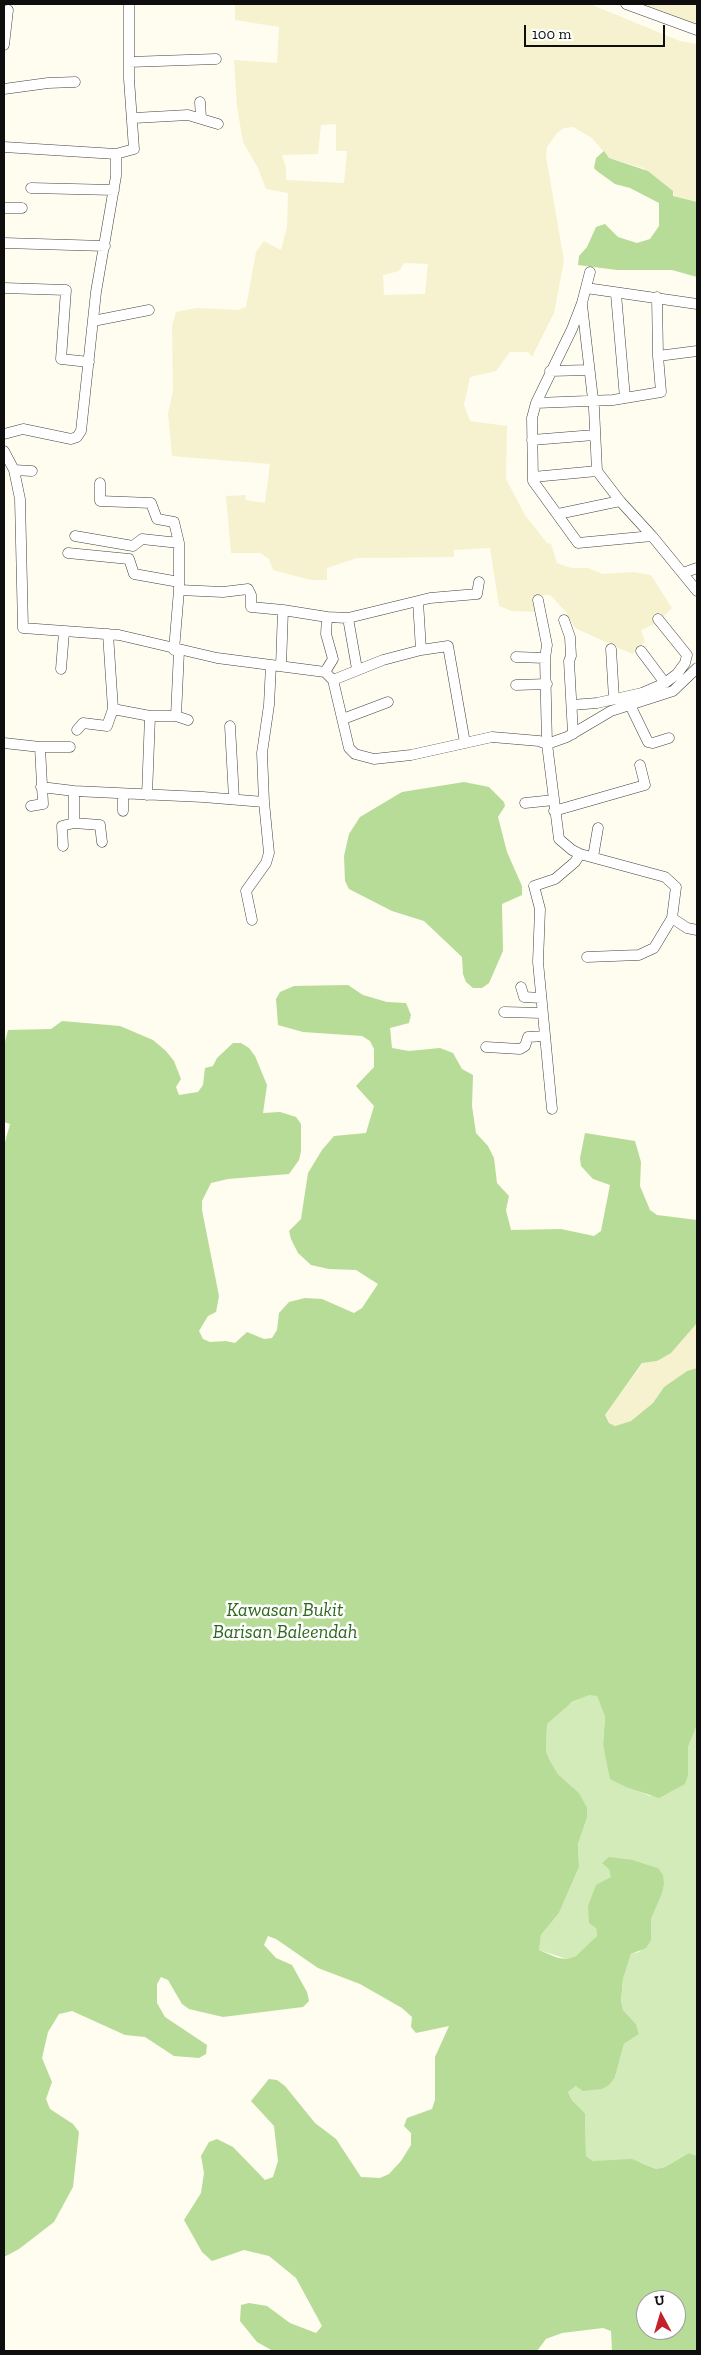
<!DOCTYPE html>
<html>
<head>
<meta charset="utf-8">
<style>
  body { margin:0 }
  #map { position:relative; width:701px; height:2355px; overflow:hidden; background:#fffcf0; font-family:"Zilla Slab",serif }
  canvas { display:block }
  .frame { position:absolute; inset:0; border:5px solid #0e0e0e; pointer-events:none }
  .north { position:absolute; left:636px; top:2290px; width:50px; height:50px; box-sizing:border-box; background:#fff; border:1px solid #9f9f9f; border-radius:50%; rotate:354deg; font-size:14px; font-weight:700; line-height:20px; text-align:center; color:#0e0e0e }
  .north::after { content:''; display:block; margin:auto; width:18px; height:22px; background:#c3222b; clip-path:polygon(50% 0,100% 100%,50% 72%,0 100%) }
  .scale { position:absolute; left:524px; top:25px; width:141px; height:22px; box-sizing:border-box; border:2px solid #0e0e0e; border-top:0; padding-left:6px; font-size:15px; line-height:18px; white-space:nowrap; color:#0e0e0e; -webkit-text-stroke:4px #fff; paint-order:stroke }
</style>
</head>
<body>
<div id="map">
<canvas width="701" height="2355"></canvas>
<div class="frame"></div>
<div class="north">U</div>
<div class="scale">100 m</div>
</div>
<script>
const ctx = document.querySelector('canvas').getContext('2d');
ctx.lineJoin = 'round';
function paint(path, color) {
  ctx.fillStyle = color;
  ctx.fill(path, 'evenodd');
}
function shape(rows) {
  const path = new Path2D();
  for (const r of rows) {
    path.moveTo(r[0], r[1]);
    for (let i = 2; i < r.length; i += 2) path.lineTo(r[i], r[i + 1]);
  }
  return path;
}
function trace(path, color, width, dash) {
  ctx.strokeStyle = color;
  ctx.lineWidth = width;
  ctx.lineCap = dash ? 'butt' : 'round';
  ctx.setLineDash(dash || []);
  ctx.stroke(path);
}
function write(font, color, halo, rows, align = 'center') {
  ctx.font = font + ' "Zilla Slab",serif';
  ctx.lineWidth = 5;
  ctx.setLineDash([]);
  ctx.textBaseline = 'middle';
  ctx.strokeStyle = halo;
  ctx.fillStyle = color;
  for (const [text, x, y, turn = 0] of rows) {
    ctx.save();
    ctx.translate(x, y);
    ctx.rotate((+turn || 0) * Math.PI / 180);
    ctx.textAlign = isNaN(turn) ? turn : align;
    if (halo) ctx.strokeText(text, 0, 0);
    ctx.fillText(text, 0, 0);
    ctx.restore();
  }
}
paint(shape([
  [235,4,590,4,680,41,697,44,697,202,674,196,673,191,643,168,609,158,592,138,573,127,564,128,557,133,547,147,546,156,564,261,554,313,532,357,528,352,510,352,496,371,470,377,464,405,470,421,507,426,506,479,525,515,547,543,551,544,557,563,571,568,588,568,603,574,633,572,651,575,672,608,657,623,641,630,645,642,632,654,575,628,566,612,550,595,535,595,538,612,512,611,499,606,490,548,454,550,454,557,357,558,327,568,327,580,311,580,273,570,269,559,260,553,231,553,226,496,246,495,245,500,265,503,270,464,172,456,168,413,173,391,172,326,176,312,197,308,238,310,246,307,256,252,264,241,281,250,287,227,288,193,266,189,258,168,243,142,237,107,234,60,277,63,279,27,235,20],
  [336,124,336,151,347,151,344,183,286,180,286,168,282,155,318,154,321,125],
  [404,263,428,264,425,294,384,295,383,275,399,271],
  [635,4,697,4,697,26],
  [697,1323,697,1368,687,1371,664,1387,653,1403,631,1421,615,1426,609,1423,605,1415,643,1363,657,1361]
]), '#f6f2cf');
paint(shape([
  [589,1694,597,1696,605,1717,603,1745,611,1779,650,1796,688,1775,688,1747,697,1725,697,2156,689,2153,665,2167,656,2169,640,2162,593,2161,586,2156,585,2113,572,2100,568,2092,576,2086,615,2077,624,2044,639,2034,636,2024,623,2010,621,2001,623,1979,631,1954,639,1952,651,1940,651,1919,664,1884,658,1868,633,1860,624,1860,609,1869,612,1877,596,1927,597,1936,591,1943,576,1956,567,1959,539,1950,541,1935,559,1913,579,1867,578,1844,587,1818,579,1793,558,1774,549,1759,546,1751,547,1724,565,1706]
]), '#d3ebb8');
paint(shape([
  [604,151,609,158,648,171,673,191,673,196,697,202,697,277,672,270,617,270,578,265,579,256,587,247,596,227,605,224,618,237,637,243,650,239,659,226,659,203,630,188,615,184,597,171,594,168,596,158],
  [464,782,489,787,504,802,505,806,498,817,507,852,522,886,522,895,502,904,503,951,489,983,482,988,473,988,466,982,463,974,462,957,424,921,392,911,349,889,345,881,344,856,349,834,360,817,402,792],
  [348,985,363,995,387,1002,406,1003,411,1015,409,1023,390,1028,392,1048,409,1051,440,1048,453,1053,462,1069,473,1075,472,1106,476,1133,488,1146,494,1158,497,1183,509,1196,506,1210,511,1230,561,1229,594,1236,601,1231,610,1185,593,1179,581,1166,580,1158,585,1133,635,1141,641,1162,640,1186,650,1210,657,1215,697,1220,697,1323,671,1353,657,1361,642,1363,605,1415,609,1423,615,1426,631,1421,653,1403,664,1387,687,1371,697,1368,697,1725,688,1747,688,1775,685,1784,659,1798,626,1787,610,1779,603,1745,605,1717,597,1696,589,1695,572,1702,547,1724,546,1751,549,1759,558,1774,579,1793,587,1808,587,1818,578,1844,579,1867,559,1913,541,1935,539,1950,558,1958,567,1959,576,1956,597,1936,596,1928,589,1923,588,1906,596,1885,611,1877,609,1869,602,1863,609,1857,633,1860,658,1868,663,1875,664,1884,662,1893,651,1919,651,1940,646,1948,631,1954,623,1979,621,2001,623,2010,636,2024,639,2034,624,2044,615,2077,609,2085,602,2089,583,2091,576,2086,568,2092,572,2100,585,2113,586,2156,593,2161,632,2159,656,2169,665,2167,689,2153,697,2156,697,2351,612,2351,611,2331,603,2328,562,2333,546,2339,537,2351,273,2351,257,2342,240,2321,241,2305,249,2303,267,2306,290,2323,316,2333,322,2326,296,2278,269,2256,244,2250,212,2261,202,2252,184,2220,201,2193,204,2173,201,2156,209,2142,217,2139,233,2147,265,2180,273,2177,278,2161,274,2126,251,2101,269,2079,277,2080,285,2086,315,2123,336,2139,361,2177,380,2178,389,2174,401,2161,411,2145,411,2133,404,2126,407,2118,432,2109,435,2100,435,2057,449,2026,416,2033,411,2027,412,2017,402,2008,360,1984,318,1968,276,1939,268,1936,264,1945,276,1958,292,1965,307,1992,309,2001,303,2007,223,2017,189,2009,182,2004,168,1980,161,1977,157,1984,157,2003,165,2017,207,2045,206,2054,199,2058,174,2056,145,2037,125,2035,72,2011,59,2014,48,2032,42,2058,52,2082,46,2099,50,2109,73,2124,79,2132,73,2187,54,2222,19,2249,4,2257,4,1146,10,1124,4,1122,4,1046,8,1030,51,1029,62,1021,120,1026,153,1040,166,1051,174,1061,181,1079,176,1087,179,1095,198,1092,203,1085,205,1068,213,1066,217,1058,233,1043,241,1043,249,1048,255,1056,267,1085,263,1113,280,1112,296,1117,301,1124,301,1151,299,1160,289,1174,228,1179,211,1183,202,1201,202,1210,219,1296,216,1312,208,1316,199,1331,203,1339,210,1342,226,1341,235,1343,247,1332,264,1339,272,1338,277,1330,279,1313,289,1302,305,1298,322,1299,354,1313,362,1308,378,1284,356,1270,329,1269,311,1265,298,1253,291,1239,289,1231,301,1219,308,1173,322,1150,334,1136,366,1133,374,1106,356,1086,374,1067,374,1049,370,1041,362,1036,303,1032,278,1025,276,999,280,992,294,986],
  [646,2300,676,2300,676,2330,646,2330]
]), '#b7dc97');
const minor = shape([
  [626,4,697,30],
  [4,45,8,10],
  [129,62,216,59],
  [4,89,48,83,75,82],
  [200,102,201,118],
  [134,118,188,115,218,124],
  [4,147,116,154],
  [31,188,114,190],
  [4,208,22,208],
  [4,243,105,246],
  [590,272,582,303,572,329,536,403,532,418,533,481,578,543,652,536,697,591],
  [4,288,66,290,61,359,89,362],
  [586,288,697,304],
  [616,294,625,398],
  [657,297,658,356],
  [582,305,594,408,597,471,620,501,652,536],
  [93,321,149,310],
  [550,371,589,370],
  [536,403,613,400,661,392,658,356,697,351],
  [4,434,23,429,71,439,77,437,81,431,96,292,116,176,116,154,134,149,129,79,129,4],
  [532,440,594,435],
  [4,451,14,470,20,499,23,628,119,635,217,658,325,672,333,680,349,748,355,754,374,759,411,755,492,737,539,741,547,744,567,737,611,711,673,691,697,668],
  [14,470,32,471],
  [533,477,597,471],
  [100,483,100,501,151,503,157,519,174,522,179,543,179,590,174,650],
  [558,514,620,501],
  [75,536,133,546,142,539,179,543],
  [68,553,129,559,134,574,179,582],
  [683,573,697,568],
  [179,590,223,592,248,589,251,595,251,607,283,610],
  [538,600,547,645,545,658,547,744,559,839,572,850,580,854,665,877,676,887,672,918,654,948,639,955,587,957],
  [418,601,421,650],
  [327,617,348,618],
  [564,620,570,637,571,656,569,661,573,734],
  [108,634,113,709,150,716],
  [611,649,614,699],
  [641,651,665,683],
  [516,657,545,658],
  [281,666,283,610,327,617,326,634,333,659,325,672],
  [61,669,64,632],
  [357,669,348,618,430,598,477,594,479,582],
  [333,680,383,660,421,650,448,646,465,743],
  [516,685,547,684],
  [572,705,597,703,642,693,665,683,677,674,685,663,687,655,658,619],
  [630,705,648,742,653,743,669,738],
  [176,716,179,651],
  [343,719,388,702],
  [230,726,234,799],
  [77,730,83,723,107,726,113,709],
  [4,743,40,747,70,747],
  [41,787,74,791],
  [123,794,123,811],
  [147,795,150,716,176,716,188,720],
  [525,803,554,800],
  [31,806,43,804,40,747],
  [554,811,645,785,640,765],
  [102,842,100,825,74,823,74,791,203,797,264,802],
  [63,846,62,826,74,823],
  [593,857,598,828],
  [672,918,687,928,697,930],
  [252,920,246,891,266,863,269,853,264,802,262,753,269,705,271,665],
  [521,987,524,997,541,998],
  [504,1012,542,1013],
  [486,1047,520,1049,525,1046,528,1037,544,1036],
  [552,1109,538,962,540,909,534,886,555,879,575,862,580,854]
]);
trace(minor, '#414141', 11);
trace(minor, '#fff', 10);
write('italic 19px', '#2d681c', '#fff', [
  ["Kawasan Bukit",285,1611],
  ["Barisan Baleendah",285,1633]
]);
</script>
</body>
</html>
